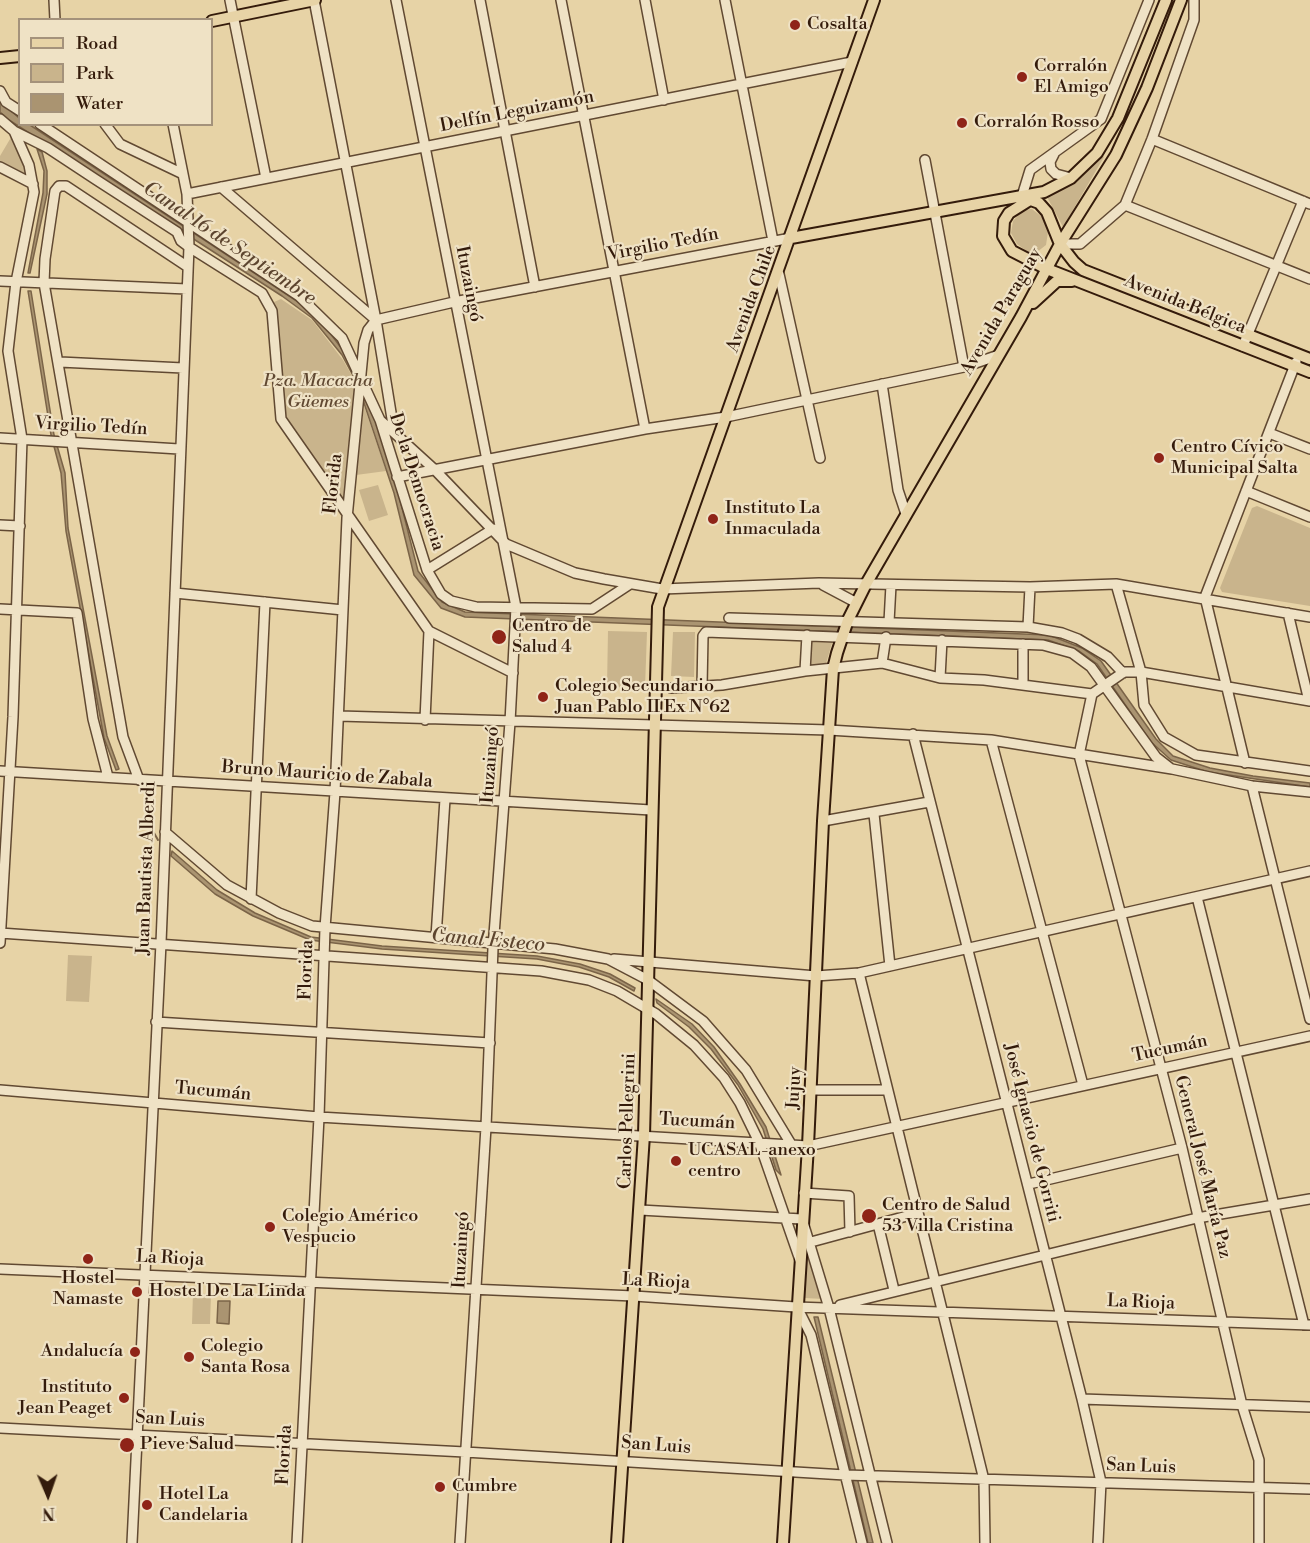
<!DOCTYPE html>
<html>
<head>
<meta charset="utf-8">
<style>
  body { margin:0 }
  #map { position:relative; width:1310px; height:1543px; overflow:hidden; background:#e7d3a6; font-family:"Libre Bodoni",serif }
  canvas { display:block }
  .legend { position:absolute; left:18px; top:18px; width:195px; height:108px; box-sizing:border-box; background:#efe2c5; border:2px solid #a4927b; margin:0; padding:8px 10px; list-style:none; font-size:18px; color:#341b0b }
  .legend li { display:flex; align-items:center; gap:12px; height:30px }
  .legend b { width:30px; border:2px solid #a4927b }
  .north { position:absolute; left:18px; top:1465px; width:60px; height:60px; -webkit-text-stroke:4px #efe2c5; paint-order:stroke; rotate:178deg; font-size:16px; font-weight:700; line-height:24px; text-align:center; color:#341b0b }
  .north::after { content:''; display:block; margin:auto; width:21px; height:27px; background:#341b0b; clip-path:polygon(50% 0,100% 100%,50% 72%,0 100%) }
</style>
</head>
<body>
<div id="map">
<canvas width="1310" height="1543"></canvas>
<ul class="legend">
<li><b style="height:8px;background:#e7d3a6"></b>Road</li>
<li><b style="height:16px;background:#c9b48c"></b>Park</li>
<li><b style="height:16px;background:#aa9471"></b>Water</li>
</ul>
<div class="north">N</div>
</div>
<script>
const ctx = document.querySelector('canvas').getContext('2d');
ctx.lineJoin = 'round';
function paint(path, color) {
  ctx.fillStyle = color;
  ctx.fill(path, 'evenodd');
}
function shape(rows) {
  const path = new Path2D();
  for (const r of rows) {
    path.moveTo(r[0], r[1]);
    for (let i = 2; i < r.length; i += 2) path.lineTo(r[i], r[i + 1]);
  }
  return path;
}
function trace(path, color, width, dash) {
  ctx.strokeStyle = color;
  ctx.lineWidth = width;
  ctx.lineCap = dash ? 'butt' : 'round';
  ctx.setLineDash(dash || []);
  ctx.stroke(path);
}
function write(font, color, halo, rows, align = 'center') {
  ctx.font = font + ' "Libre Bodoni",serif';
  ctx.lineWidth = 4.5;
  ctx.setLineDash([]);
  ctx.textBaseline = 'middle';
  ctx.strokeStyle = halo;
  ctx.fillStyle = color;
  for (const [text, x, y, turn = 0] of rows) {
    ctx.save();
    ctx.translate(x, y);
    ctx.rotate((+turn || 0) * Math.PI / 180);
    ctx.textAlign = isNaN(turn) ? turn : align;
    if (halo) ctx.strokeText(text, 0, 0);
    ctx.fillText(text, 0, 0);
    ctx.restore();
  }
}
paint(shape([
  [13,134,31,181,0,165,0,156],
  [1103,156,1104,157,1063,227,1047,197,1078,181],
  [1032,209,1042,217,1048,232,1046,245,1037,252,1028,252,1017,244,1011,233,1013,221,1023,210],
  [1088,277,1239,336,1239,338,1238,340,1088,281],
  [281,299,312,320,343,360,356,383,344,504,284,420,273,309,274,302],
  [364,406,386,471,356,475],
  [378,485,388,515,369,521,359,490],
  [1257,506,1310,528,1310,606,1222,592,1220,588,1252,508],
  [608,631,647,632,645,688,607,687],
  [673,632,695,632,694,677,671,676],
  [811,642,832,643,825,667,809,668],
  [68,955,92,956,89,1002,66,1001],
  [807,1251,823,1299,805,1298],
  [193,1293,211,1294,210,1324,192,1324]
]), '#c9b48c');
const water = shape([
  [0,101,19,118,20,124,30,125,315,313,345,353,374,414,398,492,418,571,442,602,465,612,1049,635,1082,648,1101,661,1156,739,1173,756,1210,768,1253,776,1310,783,1310,787,1208,772,1171,760,1151,742,1097,664,1079,651,1048,640,465,617,441,608,414,575,394,493,358,385,342,355,312,318,282,296,9,120,0,112,0,101],
  [37,149,42,152,47,171,47,194,30,273,28,273,43,193,44,171,37,149],
  [28,291,31,291,54,435,65,473,68,528,107,736,119,769,116,770,104,738,66,531,61,473,51,435,28,291],
  [172,851,217,890,255,913,311,937,382,946,537,956,580,964,610,974,635,988,634,991,609,977,579,967,537,959,382,949,310,940,253,916,215,894,171,856,172,851],
  [656,999,692,1024,714,1047,740,1084,766,1127,781,1175,776,1170,763,1129,738,1085,711,1049,689,1027,657,1003,656,999],
  [218,1301,230,1301,229,1324,217,1323,218,1301],
  [814,1317,818,1317,873,1543,868,1543,814,1317]
]);
paint(water, '#aa9471');
trace(water, '#7b6448', 1.5);
trace(shape([
  [154,833,158,840]
]), '#7b6448', 2);
const minor = shape([
  [54,0,55,20],
  [230,0,266,178],
  [314,0,376,320,394,431],
  [396,0,516,607,510,722,493,948,486,1127,460,1543],
  [480,0,535,287],
  [561,0,645,429],
  [645,0,664,100],
  [725,0,773,241],
  [0,91,6,102,20,111],
  [0,119,14,131,29,165,34,192,16,282,8,351,22,439,13,717,0,943],
  [40,124,299,296,342,338,380,420,427,570,441,594,451,601,476,607,592,609,630,584],
  [105,124,120,144,183,174],
  [14,131,48,148,95,179,177,232,181,241,189,247,262,293,272,311,281,419,429,631,513,673],
  [1152,139,1310,204],
  [1054,154,1050,162,1051,169,1056,174,1071,178],
  [925,160,964,367],
  [0,167,33,184],
  [221,187,376,320],
  [187,194,852,62],
  [1022,196,1030,170,1101,119,1149,0],
  [1125,205,1310,279],
  [1060,244,1080,244,1125,205,1152,139,1194,20,1194,0],
  [779,274,820,458],
  [0,281,187,289],
  [1243,346,1303,201],
  [60,362,183,368],
  [882,384,898,490,906,514],
  [380,420,435,470,506,544,575,573,604,579,662,589,819,583,1030,587,1116,584,1310,617],
  [1269,433,1310,449],
  [0,438,179,449],
  [397,477,645,429,726,417,964,367,996,356],
  [1246,491,1310,517],
  [0,525,20,526],
  [427,570,493,529],
  [1116,584,1141,672,1144,705,1164,737,1196,755,1310,771],
  [823,585,855,602],
  [175,593,343,610],
  [0,609,77,613,93,719,108,777],
  [1288,613,1309,701],
  [729,618,1028,627,1062,633,1078,639,1108,657,1123,673],
  [889,622,891,585],
  [1028,627,1030,587],
  [882,663,886,637],
  [805,671,807,635],
  [940,678,942,640],
  [1023,684,1023,644],
  [702,687,703,636,706,632,1043,645,1072,653,1091,667,1156,757,1170,768],
  [671,688,722,685,805,671,882,663,940,678,984,680,1092,694],
  [339,716,829,730,991,740,1172,769,1252,786,1310,792],
  [425,720,429,631],
  [913,734,1082,1399,1101,1482,1098,1543],
  [991,740,1083,1085],
  [1245,763,1205,597,1296,362],
  [0,771,651,810],
  [139,780,123,737,44,283,45,259,55,191,59,186,66,186,188,267],
  [1252,786,1310,1019],
  [874,814,890,966],
  [823,821,929,802],
  [165,832,227,885,279,913,312,926,555,949,608,959,648,980,703,1021,746,1070,791,1144],
  [1197,897,1304,1325],
  [251,899,265,602],
  [0,933,541,971,589,980,617,991,656,1014,694,1045,724,1078,740,1103,759,1142,800,1260],
  [436,937,445,799],
  [614,959,816,976,859,973,1310,871],
  [859,973,984,1480,985,1543],
  [156,1022,490,1043],
  [0,1090,319,1117,808,1146,1310,1036],
  [811,1090,887,1090],
  [1029,1184,1182,1148],
  [804,1193,849,1196,850,1232],
  [640,1210,802,1219,829,1308,887,1543],
  [878,1224,894,1290],
  [811,1242,918,1213],
  [0,1269,634,1296,796,1307,1310,1325],
  [840,1305,1197,1218,1310,1199],
  [798,1309,811,1335,862,1543],
  [1082,1399,1310,1407],
  [0,1428,465,1452,845,1475,1310,1489],
  [132,1543,161,943,189,247,187,194,173,124],
  [297,1543,319,1117,325,928,335,792,347,518,364,343,368,330,376,320,454,302,791,238],
  [1259,1543,1259,1460,1242,1405,1182,1148,1079,755,1092,694,1124,672,1141,672,1310,701]
]);
const major = shape([
  [212,21,315,0],
  [0,58,20,56],
  [1036,196,1009,213,1004,221,1003,236,1012,251,1047,269,1310,372],
  [1028,199,1039,203,1047,212,1060,244,1074,262,1083,270,1310,359],
  [791,238,1044,192,1071,178,1097,153,1118,118,1166,0],
  [1033,303,1057,281,1072,281],
  [617,1543,644,1135,658,607,874,0],
  [783,1543,808,1146,823,821,833,669,837,653,848,620,866,584,1021,317,1060,244,1116,155,1147,88,1181,0]
]);
trace(minor, '#614932', 12);
trace(major, '#341b0b', 14);
trace(minor, '#efe2c5', 9);
trace(major, '#e7d3a6', 10);
for (const [x, y, r, color] of [
  [795,25,6,"#8f2418"],
  [1022,77,6,"#8f2418"],
  [962,123,6,"#8f2418"],
  [1159,458,6,"#8f2418"],
  [713,519,6,"#8f2418"],
  [499,637,8,"#8f2418"],
  [543,697,6,"#8f2418"],
  [676,1161,6,"#8f2418"],
  [869,1216,8,"#8f2418"],
  [270,1227,6,"#8f2418"],
  [88,1259,6,"#8f2418"],
  [137,1292,6,"#8f2418"],
  [135,1352,6,"#8f2418"],
  [189,1357,6,"#8f2418"],
  [124,1398,6,"#8f2418"],
  [127,1445,8,"#8f2418"],
  [440,1487,6,"#8f2418"],
  [147,1505,6,"#8f2418"]
]) {
  const dot = new Path2D();
  dot.arc(x, y, r, 0, 2 * Math.PI);
  ctx.fillStyle = color;
  ctx.fill(dot);
  trace(dot, '#efe2c5', 2);
}
write('18px', '#341b0b', '#efe2c5', [
  ["Cosalta",807,25],
  ["Corralón",1034,67],
  ["El Amigo",1034,88],
  ["Corralón Rosso",974,123],
  ["Centro Cívico",1171,448],
  ["Municipal Salta",1171,469],
  ["Instituto La",725,509],
  ["Inmaculada",725,530],
  ["Centro de",512,627],
  ["Salud 4",512,648],
  ["Colegio Secundario",555,687],
  ["Juan Pablo II Ex N°62",555,708],
  ["UCASAL-anexo",688,1151],
  ["centro",688,1172],
  ["Centro de Salud",882,1206],
  ["53 Villa Cristina",882,1227],
  ["Colegio Américo",282,1217],
  ["Vespucio",282,1238],
  ["Hostel",88,1279,"center"],
  ["Namaste",88,1300,"center"],
  ["Hostel De La Linda",149,1292],
  ["Colegio",201,1347],
  ["Santa Rosa",201,1368],
  ["Andalucía",123,1352,"right"],
  ["Instituto",112,1388,"right"],
  ["Jean Peaget",112,1409,"right"],
  ["Pieve Salud",140,1445],
  ["Cumbre",452,1487],
  ["Hotel La",159,1495],
  ["Candelaria",159,1516]
], 'left');
write('18px', '#341b0b', '#efe2c5', [
  ["Delfín Leguizamón",517,112,-11],
  ["Virgilio Tedín",663,245,-11],
  ["Ituzaingó",468,284,79],
  ["Avenida Chile",752,299,-70],
  ["Avenida Bélgica",1185,305,22],
  ["Avenida Paraguay",1002,312,-60],
  ["Virgilio Tedín",91,427,3],
  ["De la Democracia",416,482,72],
  ["Florida",334,484,-84],
  ["Ituzaingó",491,765,-86],
  ["Bruno Mauricio de Zabala",327,775,4],
  ["Juan Bautista Alberdi",147,868,-88],
  ["Florida",307,970,-88],
  ["Tucumán",1170,1049,-12],
  ["Jujuy",795,1088,-87],
  ["Tucumán",213,1092,5],
  ["Carlos Pellegrini",628,1121,-88],
  ["Tucumán",697,1122,3],
  ["José Ignacio de Gorriti",1031,1133,76],
  ["General José María Paz",1202,1167,76],
  ["Ituzaingó",462,1250,-87],
  ["La Rioja",170,1259,3],
  ["La Rioja",656,1282,3],
  ["La Rioja",1141,1303,2],
  ["San Luis",170,1420,3],
  ["San Luis",656,1446,4],
  ["Florida",285,1455,-87],
  ["San Luis",1141,1467,2]
]);
write('italic 18px', '#614932', '#efe2c5', [
  ["Pza. Macacha",318,382],
  ["Güemes",318,403]
]);
write('italic 20px', '#5d452f', '#efe2c5', [
  ["Canal 16 de Septiembre",229,244,34],
  ["Canal Esteco",488,941,5]
]);
</script>
</body>
</html>
